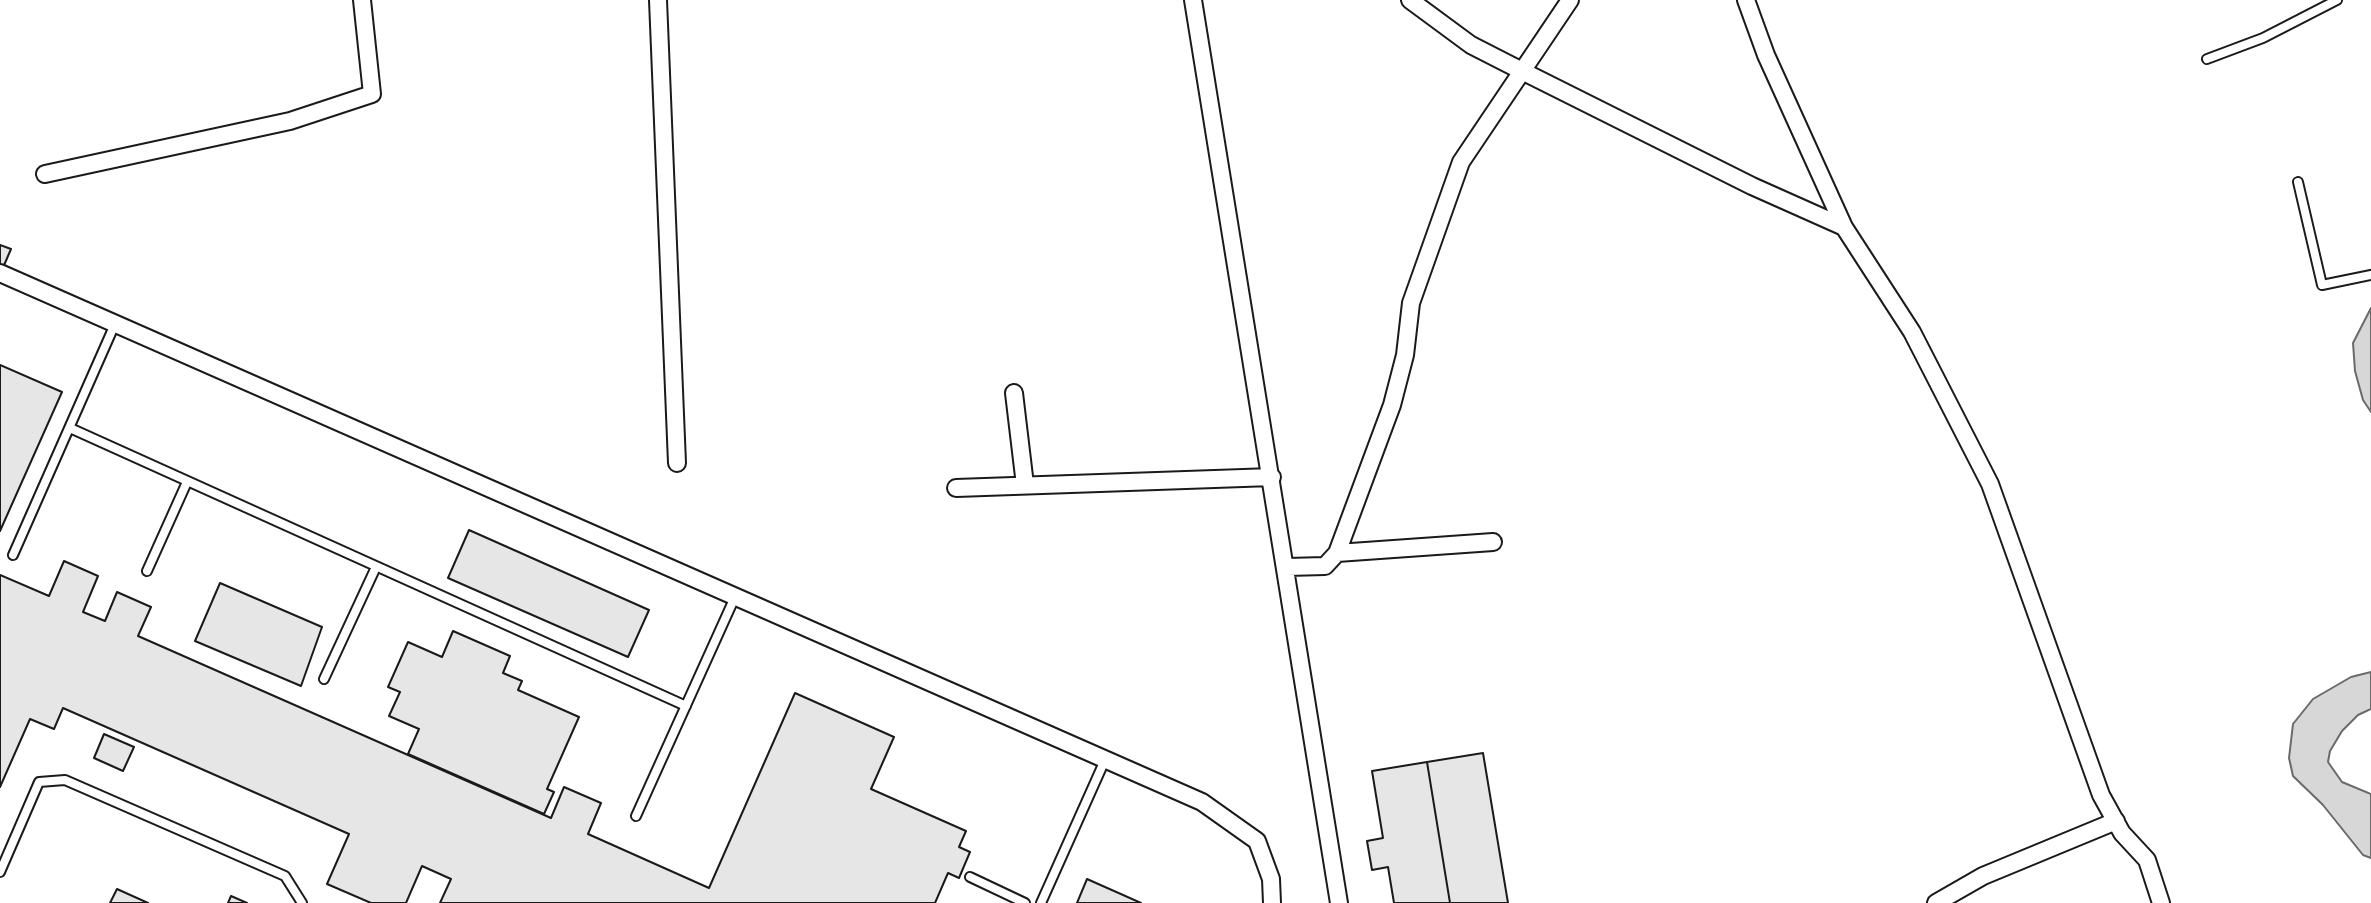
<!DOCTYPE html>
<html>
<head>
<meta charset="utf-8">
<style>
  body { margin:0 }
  canvas { display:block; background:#fff }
</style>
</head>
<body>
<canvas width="2371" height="903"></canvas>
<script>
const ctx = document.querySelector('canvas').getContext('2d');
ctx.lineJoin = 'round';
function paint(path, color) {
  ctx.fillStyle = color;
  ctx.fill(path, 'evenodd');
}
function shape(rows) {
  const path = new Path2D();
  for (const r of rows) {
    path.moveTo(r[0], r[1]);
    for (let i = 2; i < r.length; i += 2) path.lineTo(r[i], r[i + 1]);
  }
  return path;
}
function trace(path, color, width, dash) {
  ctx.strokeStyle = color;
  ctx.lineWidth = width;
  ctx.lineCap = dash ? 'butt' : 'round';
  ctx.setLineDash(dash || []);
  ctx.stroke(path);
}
const water = shape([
  [2371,308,2371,412,2363,400,2355,371,2353,343,2371,308],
  [2371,672,2371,709,2358,715,2342,731,2330,751,2328,762,2342,782,2371,794,2371,858,2363,855,2323,805,2293,776,2289,758,2293,724,2313,699,2351,677,2371,672]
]);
paint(water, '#d7d7d7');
trace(water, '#6a6a6a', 2);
const building = shape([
  [0,245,11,249,2,270,0,269,0,245],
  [0,365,62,392,0,531,0,365],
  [469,530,649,610,628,657,448,578,469,530],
  [64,561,98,576,83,612,105,621,117,592,151,607,138,636,551,818,564,787,601,803,588,834,709,888,795,693,894,737,871,789,966,831,959,847,970,852,959,878,948,873,935,903,440,903,451,879,422,866,406,903,371,903,327,884,349,834,63,708,54,729,30,719,0,787,0,575,49,596,64,561],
  [220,583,322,627,301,686,195,641,220,583],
  [453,631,510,656,503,673,522,681,518,690,579,717,547,789,554,792,544,814,408,754,419,729,389,716,400,692,388,687,408,642,442,657,453,631],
  [104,734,134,747,123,771,94,758,104,734],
  [1483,753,1508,903,1450,903,1427,762,1483,753],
  [1427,762,1450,903,1394,903,1388,867,1372,870,1367,841,1383,838,1372,771,1427,762],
  [1087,879,1141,903,1077,903,1087,879],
  [117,889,148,903,110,903,117,889],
  [231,896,247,903,228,903,231,896]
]);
paint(building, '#e6e6e6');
trace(building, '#1a1a1a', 2);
const service = shape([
  [2207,59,2263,38,2337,0],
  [2298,182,2322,285,2371,275],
  [70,428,686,706],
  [13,555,115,324],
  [147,571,187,482],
  [324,679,376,567],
  [636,816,735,597],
  [0,872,39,782,65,780,285,876,302,903],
  [970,877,1025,903],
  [1041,903,1105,760]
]);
const minor = shape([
  [658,0,677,463],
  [1193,0,1339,903],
  [1410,0,1471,45,1520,70,1752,186,1844,227,1912,332,1990,484,2101,795,2122,833,2147,860,2161,903],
  [1746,0,1766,55,1844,227],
  [45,174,290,121,372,94,362,0],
  [0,273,1202,802,1257,841,1271,879,1272,903],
  [1014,393,1025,485],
  [956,488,1272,477],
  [1337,553,1493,542],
  [1287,567,1325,566,1337,553,1392,405,1405,355,1411,303,1461,162,1570,0],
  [1936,903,1983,876,2116,821]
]);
trace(service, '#1a1a1a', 12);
trace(minor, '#1a1a1a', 20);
trace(service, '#fff', 8);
trace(minor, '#fff', 16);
</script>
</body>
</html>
